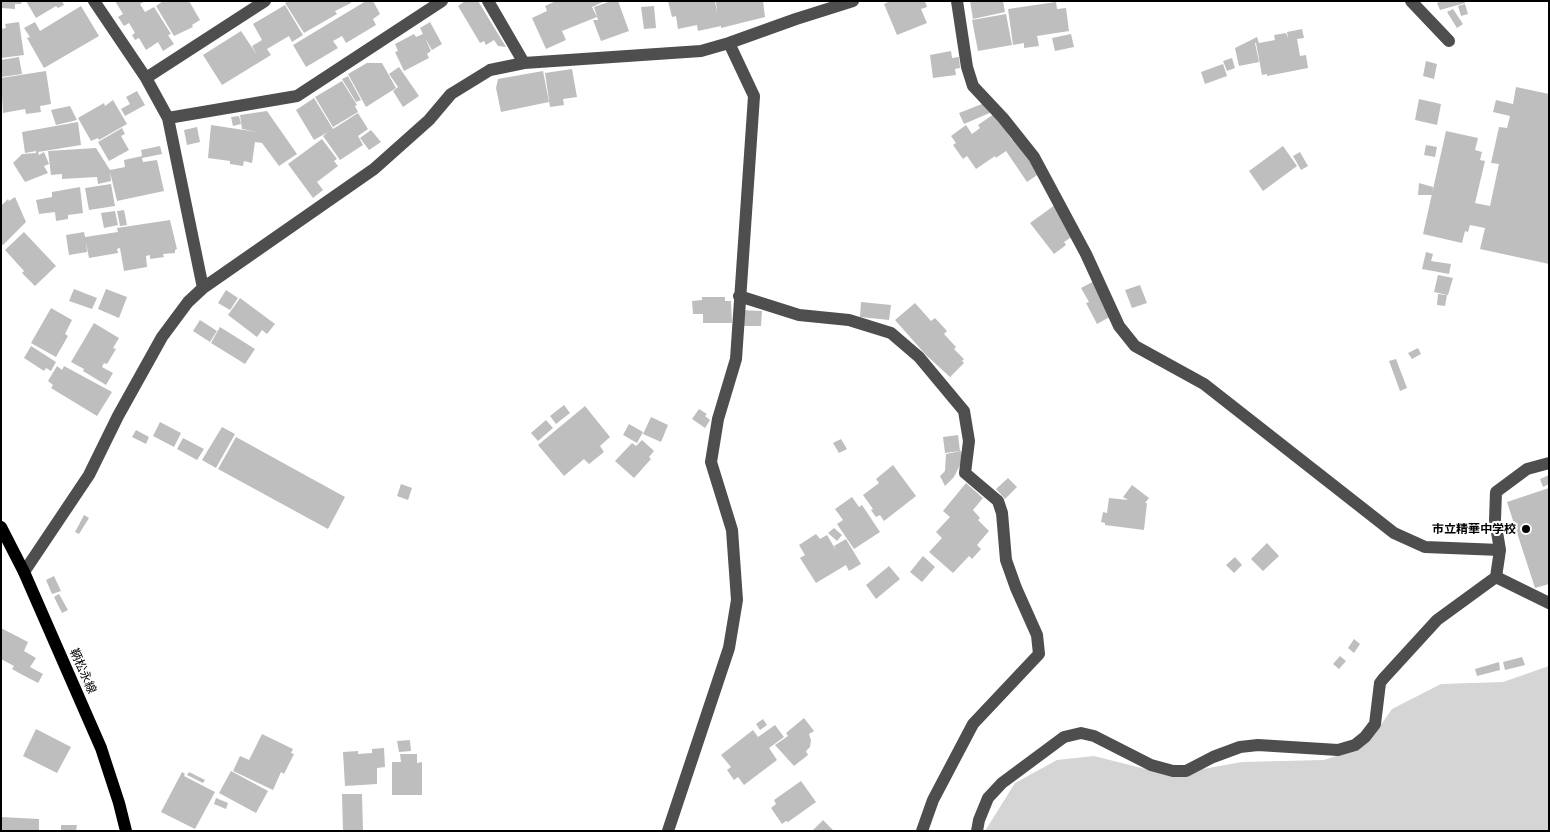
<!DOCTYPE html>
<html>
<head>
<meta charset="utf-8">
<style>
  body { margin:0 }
  #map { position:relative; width:1550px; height:832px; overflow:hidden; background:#fff; font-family:Lato,sans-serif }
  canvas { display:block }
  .frame { position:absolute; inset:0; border:2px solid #000; pointer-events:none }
</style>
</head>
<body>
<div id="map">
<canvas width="1550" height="832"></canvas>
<div class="frame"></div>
</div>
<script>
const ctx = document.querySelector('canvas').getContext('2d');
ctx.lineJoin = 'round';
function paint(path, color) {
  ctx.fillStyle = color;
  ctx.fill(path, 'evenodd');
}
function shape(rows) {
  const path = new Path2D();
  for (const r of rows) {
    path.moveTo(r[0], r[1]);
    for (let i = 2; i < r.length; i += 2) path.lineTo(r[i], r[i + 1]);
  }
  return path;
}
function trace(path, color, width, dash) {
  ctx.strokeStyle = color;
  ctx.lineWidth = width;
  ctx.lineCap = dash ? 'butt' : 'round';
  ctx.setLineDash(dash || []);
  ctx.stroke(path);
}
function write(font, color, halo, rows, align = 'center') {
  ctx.font = font + ' Lato,"Noto Sans JP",sans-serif';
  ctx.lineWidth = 4;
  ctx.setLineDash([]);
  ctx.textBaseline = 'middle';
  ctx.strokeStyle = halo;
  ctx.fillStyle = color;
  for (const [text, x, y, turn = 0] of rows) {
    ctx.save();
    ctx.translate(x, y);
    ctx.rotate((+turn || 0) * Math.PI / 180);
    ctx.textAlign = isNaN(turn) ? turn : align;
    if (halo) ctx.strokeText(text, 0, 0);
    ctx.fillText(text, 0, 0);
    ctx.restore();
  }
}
paint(shape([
  [1549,666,1549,831,985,831,1015,783,1057,760,1094,756,1169,775,1242,762,1324,760,1351,751,1375,733,1392,709,1441,684,1503,682]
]), '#d5d5d5');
paint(shape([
  [1,1,22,1,21,4,15,4,15,9,1,8],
  [26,1,62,1,64,5,58,8,56,6,36,18],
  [115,1,145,1,140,4,145,12,154,7,171,34,168,35,174,44,163,51,158,42,146,50,139,38,135,40,132,35,135,33,129,23,124,26,118,17,123,14],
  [163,1,189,1,200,20,192,25,193,27,174,36,156,6],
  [288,1,350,1,351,3,335,11,337,14,304,33,285,3],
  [366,1,373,1,380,14,373,19,376,25,346,43,342,36,333,41,338,48,306,67,293,45],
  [465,1,478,1,506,47,498,46,494,40,486,45,484,41,480,43,458,6],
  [556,1,605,1,592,7,597,17,562,31,566,40,546,49,532,18,547,11,545,6],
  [611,1,618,1,629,31,601,41,593,20,598,20,594,7],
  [668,1,715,1,717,13,716,1,763,1,765,17,721,28,721,26,698,31,697,25,678,29,676,16,672,17],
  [890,1,925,1,927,7,921,9,927,23,897,35,884,4],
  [970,1,1003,1,1005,12,973,19],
  [1442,1,1465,1,1465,3,1440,10,1437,3],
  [1056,2,1057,9,1066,8,1069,31,1037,36,1039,46,1024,48,1024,43,1013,45,1008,9],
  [1465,4,1468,14,1461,16,1458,6],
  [285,5,303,35,292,42,289,36,267,49,271,55,222,85,203,55,241,31,257,55,252,46,262,40,253,24],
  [81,6,99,36,44,68,27,38,30,37,24,28,35,22,40,31],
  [654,6,656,28,644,29,641,7],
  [1453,9,1463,24,1457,28,1447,12],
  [1006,14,1012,45,978,51,972,20],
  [19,22,24,55,1,58,1,29,6,28,5,24],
  [430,22,442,44,432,50,425,38,431,51,427,54,429,58,404,71,395,52,398,51,395,44,414,34,416,37,423,34,420,28],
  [1302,29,1304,38,1297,39,1300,56,1306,55,1308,68,1267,76,1267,74,1262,75,1256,43,1255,43,1259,62,1239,66,1235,48,1257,37,1259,43,1275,40,1274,35,1286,33,1288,38,1287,32],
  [1071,34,1074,47,1055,51,1052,38],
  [951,51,952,58,959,57,960,68,955,69,956,75,933,78,930,55],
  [19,57,22,74,1,77,1,60],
  [1232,58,1235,68,1227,71,1223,61],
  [1426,61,1437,64,1434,79,1423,76],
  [367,63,382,63,396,88,366,107,348,74],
  [1223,64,1227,76,1205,84,1201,72],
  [399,67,419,96,403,107,393,91,398,87,389,74],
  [572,69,577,97,563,99,564,105,550,107,545,73],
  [46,71,51,104,40,106,41,112,26,114,25,109,3,113,1,78],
  [543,71,549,102,501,112,496,88,498,79],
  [348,76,361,100,356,102,342,79],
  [342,81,357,105,355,106,358,112,333,127,315,97],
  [1516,87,1549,94,1549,264,1480,249,1485,228,1470,225,1468,232,1465,231,1462,243,1423,234,1446,131,1478,138,1475,150,1482,152,1480,160,1485,161,1475,203,1490,206,1499,164,1491,163,1499,127,1507,128,1510,116,1493,112,1496,100,1513,104],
  [137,91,145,105,125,116,121,109,130,104,126,97],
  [314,98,333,129,358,113,368,129,358,136,363,145,340,160,323,136,328,132,314,140,296,110],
  [1419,99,1441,104,1437,125,1415,120],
  [113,100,127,124,99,140,98,138,91,141,78,118,104,103,105,106],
  [987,102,992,112,964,124,959,113],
  [70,106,77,120,56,125,51,110],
  [267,111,297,154,279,166,262,143,255,142,252,163,244,161,243,166,230,164,230,161,208,158,211,125,257,132,242,129,240,115],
  [994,114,1012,140,1019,135,1043,171,1027,182,1006,151,996,158,995,156,976,169,967,156,963,159,953,145,956,143,951,136,966,125,972,134,980,128,978,125],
  [239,116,241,124,233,126,231,117],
  [78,122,81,145,38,152,39,155,44,152,49,164,44,166,48,173,25,182,13,163,22,154,36,153,36,151,25,153,22,132],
  [197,127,200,142,187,145,184,130],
  [122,128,125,134,121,136,129,150,109,161,98,142],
  [371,130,381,142,369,150,360,138],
  [322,139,337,159,334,161,338,166,317,182,323,190,313,198,288,164],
  [1426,145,1437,147,1435,157,1424,155],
  [160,146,162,154,142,158,143,162,157,160,164,191,117,201,110,172,111,181,98,184,97,177,62,179,62,174,51,175,48,151,96,148,110,170,125,167,124,160,142,156,141,150],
  [1283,146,1297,166,1263,191,1249,171],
  [1300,152,1308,166,1301,170,1293,156],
  [1419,183,1433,187,1432,195,1418,195],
  [111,184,115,206,89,210,85,188],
  [80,187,83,213,68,215,68,219,56,221,55,212,39,214,36,200,52,197,52,192],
  [15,197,26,222,3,245,1,244,1,206,8,199,9,201],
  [1055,205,1076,234,1064,242,1066,245,1054,254,1030,223],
  [124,210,127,225,120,226,117,211],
  [115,211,118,225,104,228,101,213],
  [170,220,177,249,175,250,175,253,163,254,164,257,150,259,150,255,146,256,147,267,124,271,120,248,117,249,118,253,89,258,86,243,87,252,69,255,66,235,84,232,85,237,118,232,117,228],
  [24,232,56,266,35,286,22,273,24,271,5,250],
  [1426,252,1433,254,1431,261,1451,264,1449,274,1422,269],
  [1438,275,1453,278,1448,295,1434,292],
  [1100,278,1115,314,1097,324,1086,303,1089,302,1081,288],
  [1140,285,1147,303,1132,308,1125,290],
  [74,289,97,298,92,309,69,301],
  [106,289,127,297,119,318,98,309],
  [226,290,238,298,230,310,218,303],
  [1438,294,1447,295,1445,306,1437,305],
  [702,297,725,297,725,301,731,301,732,323,703,323,703,314,693,314,692,301,702,300],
  [240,298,275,324,267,334,262,330,257,337,228,315],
  [861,302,891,305,889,320,860,317],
  [915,303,931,321,935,318,947,331,944,334,956,347,954,349,964,359,962,361,964,363,950,377,926,355,895,320],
  [51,308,72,320,65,334,68,336,56,357,31,343],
  [741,310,762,311,761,326,741,326],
  [200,320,217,331,210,342,193,331],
  [94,323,119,338,113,348,116,349,107,364,104,363,102,367,113,373,106,385,83,371,84,369,71,362],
  [220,327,255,349,245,364,211,343],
  [31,346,56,362,51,371,46,368,44,371,24,358],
  [1418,348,1421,354,1412,359,1408,353],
  [1396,359,1407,388,1400,391,1389,361],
  [57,366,62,370,64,366,112,392,97,416,51,388,53,385,48,381],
  [564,405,570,413,556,424,550,416],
  [585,406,610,437,600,446,604,452,589,464,584,459,564,476,538,445],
  [699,409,707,414,705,416,710,420,705,428,692,419],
  [651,417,668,425,661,442,643,434],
  [546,420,553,428,538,441,531,433],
  [160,422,181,433,174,447,153,436],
  [629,424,643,432,637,443,623,435],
  [222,427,235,434,216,468,202,460],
  [136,430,149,437,146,444,132,437],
  [958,435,960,451,945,453,943,437],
  [236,437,345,497,328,529,218,469],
  [183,438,204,449,197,460,177,449],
  [841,439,847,449,839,453,833,443],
  [642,440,654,451,649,457,651,459,634,478,615,461,632,443,636,446],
  [961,451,963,459,954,477,945,486,940,476,945,471,946,454],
  [893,465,916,496,884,521,880,515,876,517,871,510,873,509,863,495,879,483,876,479],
  [1549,475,1549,484,1543,487,1540,479],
  [1008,478,1017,487,1005,499,996,489],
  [966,483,983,498,973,510,980,518,978,520,989,531,977,545,981,549,972,559,969,556,953,573,929,552,942,538,936,532,950,517,943,511],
  [401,484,412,488,408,500,397,496],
  [1132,485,1149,498,1145,503,1147,503,1144,530,1105,525,1105,523,1101,522,1103,512,1107,513,1109,498,1128,500,1123,497],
  [1549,488,1549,584,1535,588,1507,502],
  [852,497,859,507,862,505,880,532,854,549,837,524,843,520,835,509],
  [84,515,89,518,79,534,75,532],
  [834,528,842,535,837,541,828,533],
  [816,534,820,539,827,535,837,552,834,546,846,539,861,564,849,571,846,565,816,583,800,558,805,555,799,545],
  [1267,543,1279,556,1263,571,1251,559],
  [923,556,935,567,922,582,910,572],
  [1235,557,1242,565,1234,573,1226,565],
  [889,566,900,579,876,599,866,585],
  [54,576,61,591,52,594,46,580],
  [59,594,68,610,62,613,54,597],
  [1,628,28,642,24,651,36,658,30,667,43,674,38,683,19,673,12,669,14,666,1,659],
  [1354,639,1360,644,1354,653,1348,648],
  [1340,656,1346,661,1339,669,1333,664],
  [1522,657,1525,665,1505,670,1503,662],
  [1499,662,1500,670,1477,676,1475,669],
  [804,718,814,731,809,734,811,740,810,747,806,751,808,755,794,766,775,745,788,736,786,733],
  [763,719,767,725,760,730,756,724],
  [775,725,784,737,769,748,777,760,744,785,738,777,734,780,727,770,731,767,721,755,753,730,758,737],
  [36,729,71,747,57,773,23,756],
  [262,734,293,749,291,753,294,754,284,774,281,772,273,790,233,771,240,756,249,760],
  [410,740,411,751,399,752,397,741],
  [384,748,385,767,377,768,377,784,345,786,343,752,358,751,358,754,372,753,372,749],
  [400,754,417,754,417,763,422,762,422,795,392,795,392,762,401,762],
  [231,771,268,791,256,813,219,793],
  [182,772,185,774,184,776,215,792,195,829,161,812],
  [189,772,205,780,203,783,187,775],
  [801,781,816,802,788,822,786,821,782,824,771,808,776,804,774,800],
  [342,794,362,794,363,831,343,831],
  [216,798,228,803,226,809,214,804],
  [1,817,39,819,39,831,1,831],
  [823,820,834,831,812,831],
  [61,825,77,825,76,831,61,831]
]), '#bebebe');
trace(shape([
  [94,1,146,78,168,118,203,288],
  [488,1,524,63],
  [957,1,967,67,973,86,1003,118,1034,157,1086,254,1119,326,1135,346,1204,384,1394,533,1425,547,1500,550],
  [1411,1,1449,41],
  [146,78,265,1],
  [168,118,297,96,442,1],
  [739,296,799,315,849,320,891,333,919,357,964,411,969,441,965,473,998,501,1002,513,1006,560,1016,588,1037,635,1039,654,973,724,933,800,922,831],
  [24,572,89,475,118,416,162,337,188,302,203,288,374,169,429,120,451,94,490,70,524,63,701,51,729,43,796,19,853,1],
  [1496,577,1549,603],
  [668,831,729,648,737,600,732,530,711,462,718,419,736,359,754,96,729,43],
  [977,831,979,820,988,798,1002,783,1064,737,1081,733,1094,736,1151,765,1173,771,1186,771,1213,757,1240,747,1258,745,1338,750,1355,745,1365,737,1375,724,1380,683,1383,679,1437,620,1496,577,1500,550,1495,520,1496,492,1527,469,1549,463]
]), '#4e4e4e', 12);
trace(shape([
  [1,527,24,572,101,748,119,803,126,831]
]), '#000', 12);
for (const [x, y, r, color] of [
  [1526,529,5,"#000"]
]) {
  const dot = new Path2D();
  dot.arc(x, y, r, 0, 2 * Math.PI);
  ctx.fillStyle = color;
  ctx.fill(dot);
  trace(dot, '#fff', 2);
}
write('bold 12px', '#000', '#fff', [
  ["市立精華中学校",1516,529]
], 'right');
write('12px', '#000', '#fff', [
  ["鞆松永線",83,671,66]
]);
</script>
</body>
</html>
